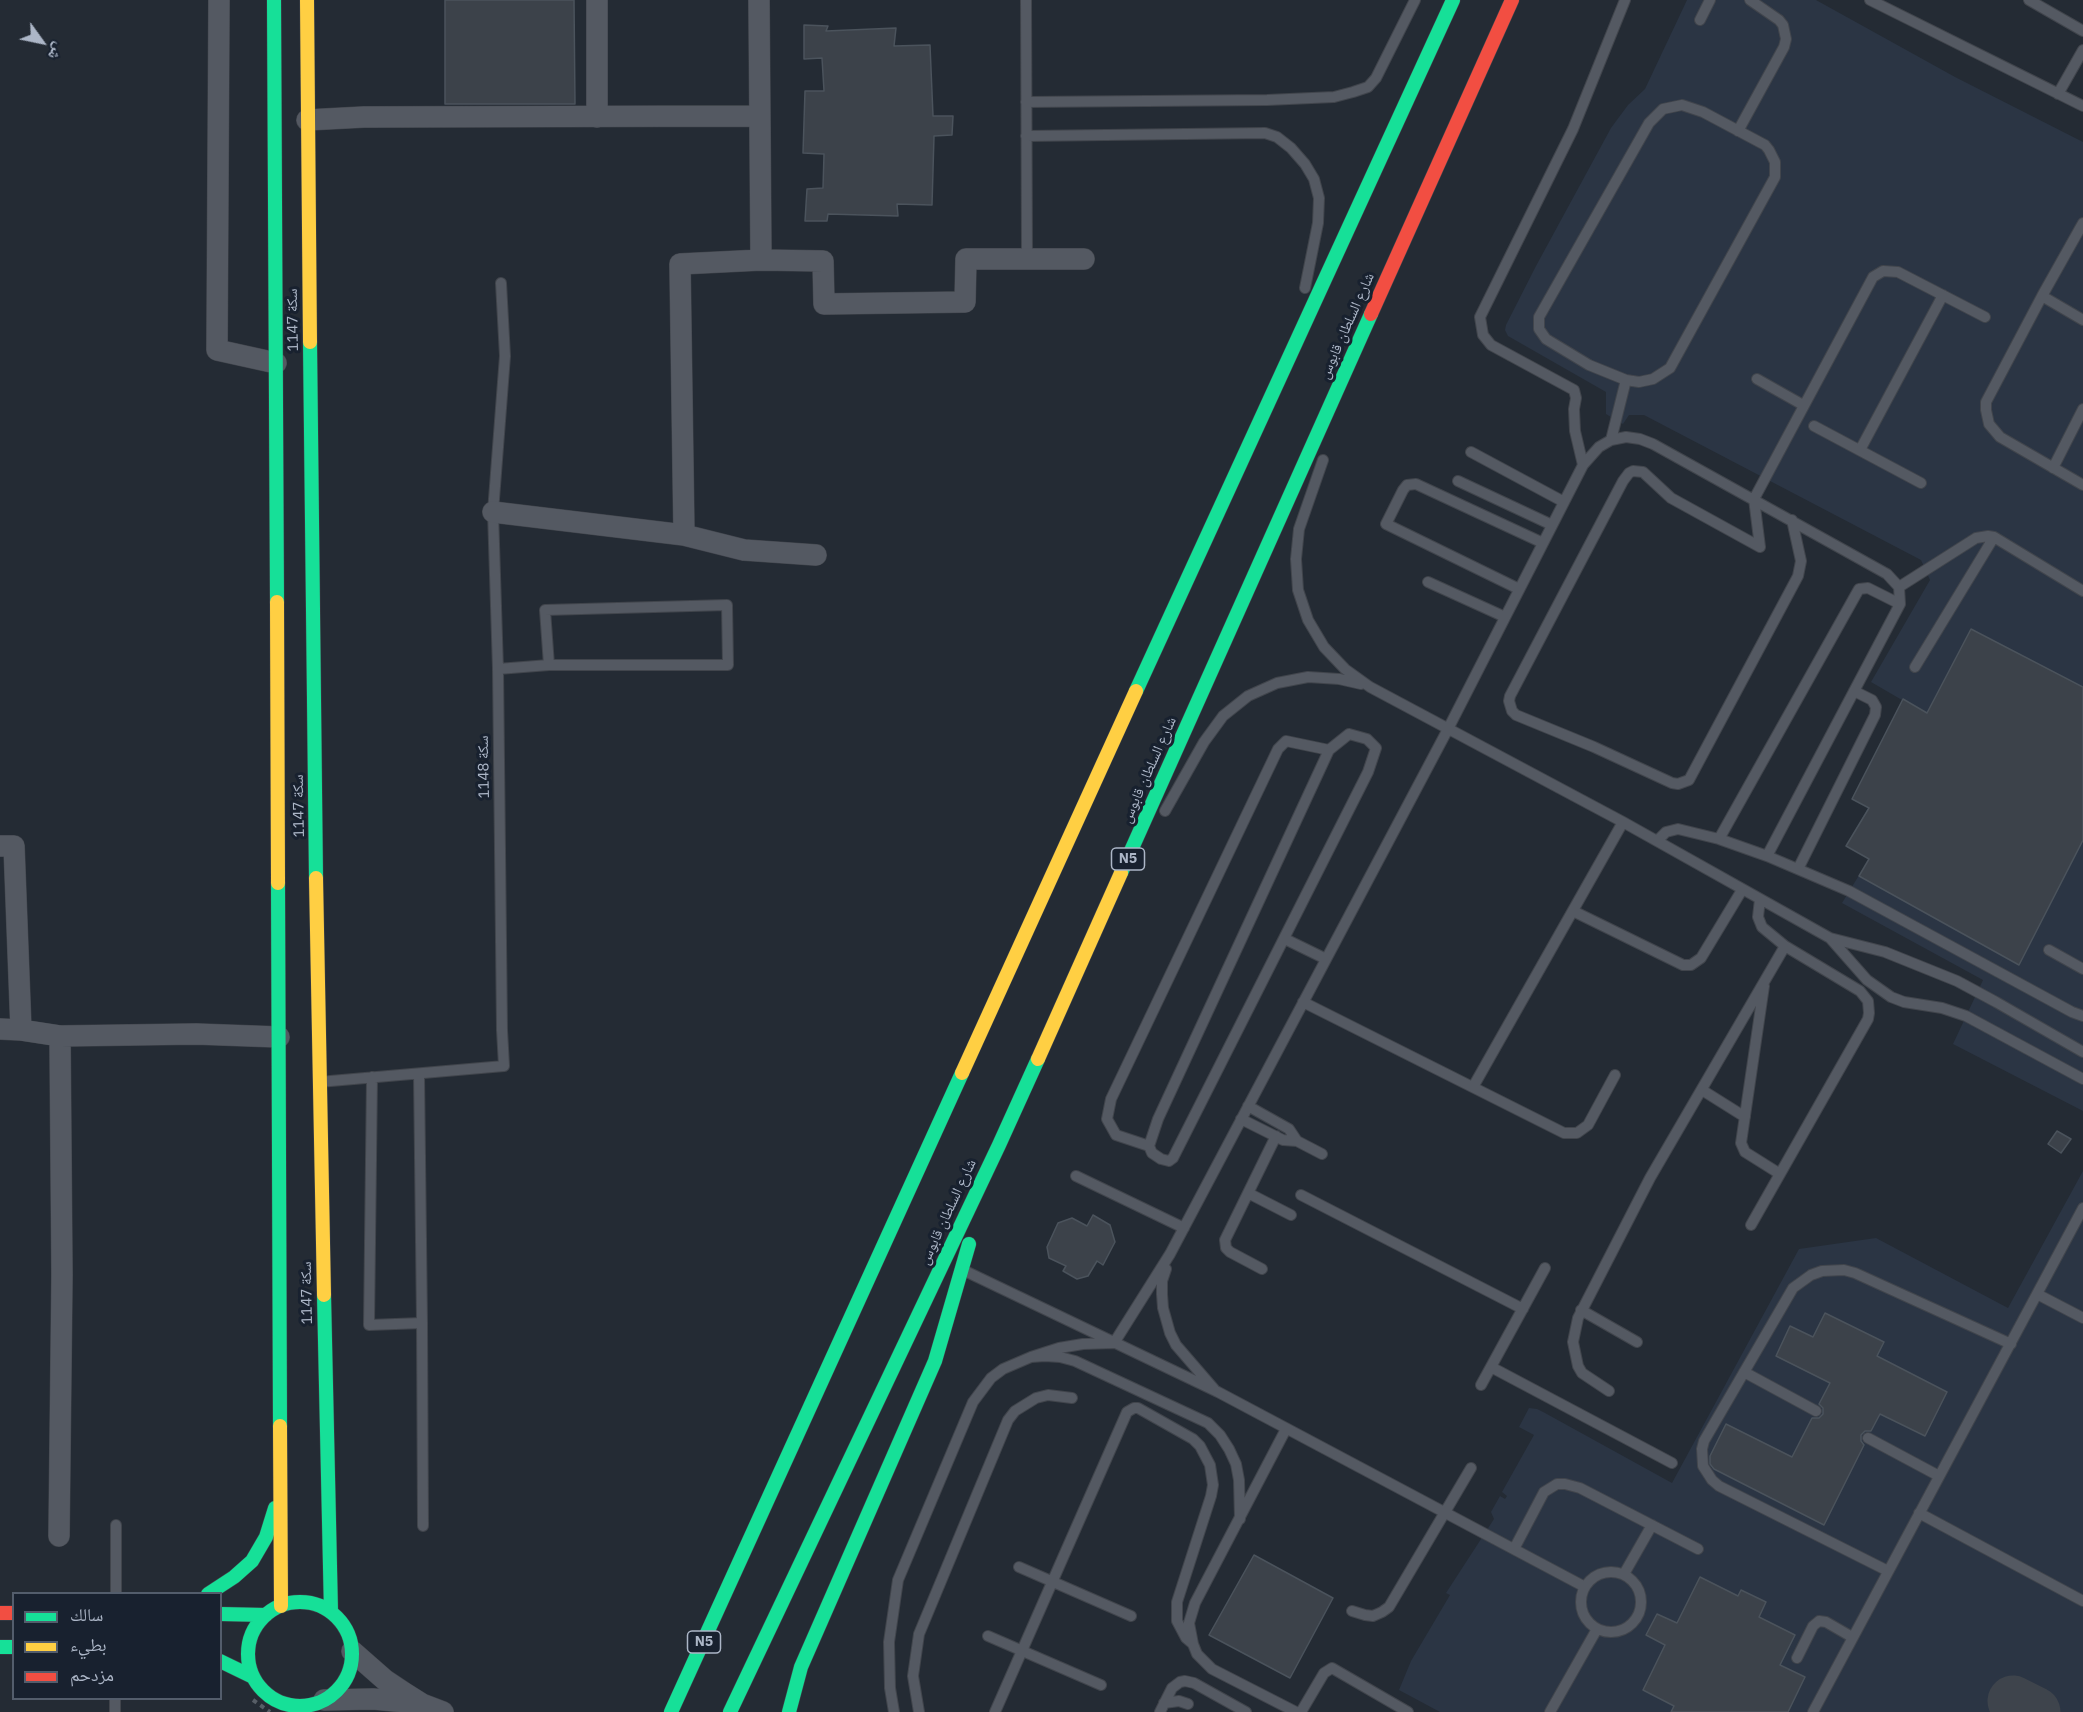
<!DOCTYPE html>
<html>
<head>
<meta charset="utf-8">
<style>
  body { margin:0 }
  #map { position:relative; width:2083px; height:1712px; overflow:hidden; background:#242b34; font-family:"IBM Plex Sans","Noto Naskh Arabic",sans-serif }
  canvas { display:block }
  .legend { position:absolute; left:12px; top:1592px; width:210px; height:108px; box-sizing:border-box; background:#18212f; border:2px solid #535d6c; margin:0; padding:8px 10px; list-style:none; font-size:18px; color:#acb6c7 }
  .legend li { display:flex; align-items:center; gap:12px; height:30px }
  .legend b { width:30px; border:2px solid #535d6c }
  .north { position:absolute; left:12px; top:12px; width:60px; height:60px; -webkit-text-stroke:4px #18212f; paint-order:stroke; rotate:123deg; font-size:16px; font-weight:700; line-height:24px; text-align:center; color:#acb6c7 }
  .north::after { content:''; display:block; margin:auto; width:21px; height:27px; background:#acb6c7; clip-path:polygon(50% 0,100% 100%,50% 72%,0 100%) }
</style>
</head>
<body>
<div id="map">
<canvas width="2083" height="1712"></canvas>
<ul class="legend">
<li><b style="height:8px;background:#16e098"></b>سالك</li>
<li><b style="height:8px;background:#ffcf43"></b>بطيء</li>
<li><b style="height:8px;background:#f24e42"></b>مزدحم</li>
</ul>
<div class="north">ش</div>
</div>
<script>
const ctx = document.querySelector('canvas').getContext('2d');
ctx.lineJoin = 'round';
function paint(path, color) {
  ctx.fillStyle = color;
  ctx.fill(path, 'evenodd');
}
function shape(rows) {
  const path = new Path2D();
  for (const r of rows) {
    if (r.length === 3) {
      path.moveTo(r[0] + r[2], r[1]);
      path.arc(r[0], r[1], r[2], 0, 2 * Math.PI);
      continue;
    }
    path.moveTo(r[0], r[1]);
    for (let i = 2; i < r.length; i += 2) path.lineTo(r[i], r[i + 1]);
  }
  return path;
}
function trace(path, color, width, dash) {
  ctx.strokeStyle = color;
  ctx.lineWidth = width;
  ctx.lineCap = dash ? 'butt' : 'round';
  ctx.setLineDash(dash || []);
  ctx.stroke(path);
}
function write(font, color, halo, rows, align = 'center') {
  ctx.font = font + ' "IBM Plex Sans","Noto Naskh Arabic",sans-serif';
  ctx.lineWidth = 6;
  ctx.setLineDash([]);
  ctx.textBaseline = 'middle';
  ctx.strokeStyle = halo;
  ctx.fillStyle = color;
  for (const [text, x, y, turn = 0] of rows) {
    ctx.save();
    ctx.translate(x, y);
    ctx.rotate((+turn || 0) * Math.PI / 180);
    ctx.textAlign = isNaN(turn) ? turn : align;
    if (halo) ctx.strokeText(text, 0, 0);
    ctx.fillText(text, 0, 0);
    ctx.restore();
  }
}
paint(shape([
  [1687,0,1816,0,1955,77,2083,142,2083,1111,1953,1044,1983,980,1842,903,1869,859,1846,846,1868,808,1852,799,1902,700,1871,682,1930,580,1921,560,1644,415,1629,415,1623,424,1616,420,1606,414,1606,392,1508,336,1505,330,1506,325,1536,266,1611,128,1628,105,1645,89],
  [2083,1171,2083,1712,1440,1712,1399,1690,1411,1661,1450,1595,1446,1593,1494,1519,1491,1512,1500,1496,1505,1499,1507,1496,1502,1492,1534,1435,1519,1427,1529,1408,1537,1409,1545,1413,1672,1483,1799,1249,1876,1238,2008,1308]
]), '#2b3544');
trace(shape([
  [2013,1701,2035,1712]
]), '#3e444c', 51);
const building = shape([
  [445,0,574,0,575,104,445,104,445,0],
  [804,25,828,26,826,31,896,28,894,46,930,45,933,116,953,116,952,135,934,136,932,205,897,204,898,216,828,214,827,221,805,221,807,189,823,188,824,154,803,153,805,91,824,91,822,58,804,59,804,25],
  [1971,629,2083,687,2083,840,2019,965,1859,876,1869,859,1846,846,1869,808,1852,799,1903,699,1927,713,1971,629],
  [2057,1131,2071,1139,2061,1153,2048,1144,2057,1131],
  [1093,1215,1110,1225,1115,1242,1103,1265,1097,1261,1088,1276,1077,1279,1063,1271,1066,1266,1049,1258,1047,1247,1058,1223,1072,1218,1087,1226,1093,1215],
  [1825,1313,1884,1342,1877,1356,1947,1392,1925,1436,1880,1414,1871,1431,1865,1431,1861,1435,1861,1441,1864,1445,1824,1525,1714,1469,1710,1464,1710,1456,1726,1424,1792,1457,1812,1418,1819,1418,1823,1414,1823,1408,1819,1404,1830,1383,1776,1356,1790,1326,1813,1337,1825,1313],
  [1254,1555,1333,1598,1290,1678,1209,1635,1254,1555],
  [1700,1577,1738,1596,1741,1590,1766,1602,1759,1617,1795,1635,1780,1665,1805,1677,1788,1712,1671,1712,1674,1706,1643,1690,1665,1645,1646,1635,1657,1614,1677,1623,1700,1577]
]);
paint(building, '#3c424a');
trace(building, '#4b535c', 1.5);
const lane = shape([
  [1026,0,1027,259],
  [1870,0,2083,106],
  [2029,0,2083,31],
  [1700,20,1710,0],
  [2058,94,2083,50],
  [1026,102,1267,100,1334,97,1353,92,1368,87,1376,78,1415,0],
  [1682,105,1703,112,1765,145,1769,150,1775,162,1775,177,1670,368,1653,379,1639,382,1626,380,1589,365,1546,339,1539,329,1539,317,1649,123,1663,109,1682,105],
  [1738,131,1784,47,1786,39,1783,25,1779,20,1750,0],
  [1026,136,1265,133,1277,137,1291,148,1305,164,1314,179,1319,198,1318,223,1305,288],
  [2083,223,2042,296,1986,402,1986,410,1989,424,2000,437,2083,485],
  [2042,296,2083,320],
  [1757,379,1803,405],
  [1814,426,1921,483],
  [1611,440,1626,380],
  [1860,450,1943,295],
  [1471,452,1564,502],
  [1323,460,1299,529,1296,559,1298,590,1308,620,1324,647,1345,669,1370,687,1623,822,1830,938,1885,952,1957,981,1996,1002,2083,1052],
  [1583,465,1575,431,1574,409,1576,398,1574,390,1491,345,1483,335,1480,317,1573,129,1625,0],
  [2053,468,2083,409],
  [1458,481,1552,525],
  [1760,547,1671,498,1643,472,1633,471,1629,473,1623,481,1510,696,1509,701,1512,711,1516,715,1594,747,1672,783,1678,784,1689,780,1798,576,1801,561,1792,520],
  [1760,547,1754,499,1873,277,1883,271,1898,272,1985,317],
  [1428,582,1505,617],
  [1899,587,1976,538,1988,536,1994,537,2083,591],
  [1519,589,1386,524,1403,490,1407,485,1416,484,1543,543],
  [1915,667,1994,537],
  [498,669,549,665,728,665,727,605,545,610,549,665],
  [1349,734,1367,739,1376,748,1368,772,1173,1158,1169,1161,1161,1159,1152,1153,1149,1146,1158,1119,1329,750,1349,734],
  [1165,811,1204,742,1223,716,1248,696,1277,683,1308,677,1339,679,1361,684],
  [1719,839,1859,589,1868,588,1900,604],
  [1657,841,1666,832,1678,829,1719,839,1767,856,1849,891,2072,1012,2083,1016],
  [1798,869,1875,715,1876,707,1872,700,1854,691],
  [1573,911,1683,965,1691,965,1701,958,1742,890],
  [1830,938,1867,980,1891,997,1904,1002,1942,1008,1966,1016,2083,1079],
  [1285,939,1326,959],
  [2049,950,2083,969],
  [1764,986,1741,1143,1745,1152,1780,1174],
  [1303,1002,1564,1133,1577,1133,1588,1125,1615,1075],
  [372,1077,369,1325,422,1323,419,1074],
  [319,1082,504,1066,502,1030,498,669,493,512,505,356,501,283],
  [1473,1087,1623,822],
  [1702,1090,1745,1117],
  [1248,1106,1289,1129,1297,1141],
  [1241,1119,1283,1140,1297,1141,1322,1154],
  [1149,1146,1116,1135,1107,1119,1111,1099,1278,749,1286,741,1329,750],
  [1076,1176,1184,1228],
  [1248,1193,1291,1215],
  [1301,1195,1523,1309],
  [1751,1225,1868,1019,1869,1013,1868,1001,1860,991,1785,946,1762,927,1758,917,1760,899],
  [1166,1269,1162,1281,1162,1294,1163,1308,1170,1333,1176,1345,1214,1389],
  [1262,1269,1230,1252,1226,1248,1225,1240,1276,1136],
  [965,1271,1218,1392,1585,1587],
  [2037,1294,2083,1318],
  [1581,1310,1637,1342],
  [422,1323,423,1526],
  [1031,1357,1059,1348,1083,1344,1114,1343,1170,1254,1448,729,1583,465,1599,447,1611,440,1626,437,1640,439,1653,444,1887,574,1899,587,1900,604,1767,856],
  [1491,1367,1672,1463],
  [1744,1372,1816,1411],
  [1481,1385,1545,1268],
  [1609,1391,1582,1373,1578,1366,1573,1342,1578,1318,1650,1178,1785,946],
  [1286,1429,1195,1603,1189,1623,1193,1644,1197,1654,1212,1669,1296,1712],
  [1868,1438,1939,1476],
  [1919,1513,2083,1601],
  [1514,1549,1544,1492,1557,1484,1565,1484,1580,1488,1698,1549],
  [1019,1567,1131,1616],
  [1888,1571,1719,1486,1712,1480,1703,1466,1702,1449,1704,1441,1793,1288,1811,1275,1822,1271,1844,1270,1855,1273,2011,1344],
  [1611,1602,30],
  [1624,1574,1652,1525],
  [116,1594,116,1525],
  [1352,1611,1365,1615,1373,1616,1382,1612,1389,1607,1471,1468],
  [988,1636,1101,1685],
  [1797,1658,1813,1626,1819,1621,1826,1622,1852,1637],
  [115,1698,115,1712],
  [1164,1703,1179,1701,1188,1704],
  [894,1712,890,1688,889,1642,898,1580,973,1402,991,1378,1003,1369,1031,1357,1045,1356,1060,1357,1075,1361,1208,1423,1220,1435,1229,1449,1236,1464,1239,1480,1240,1519],
  [919,1712,913,1676,919,1634,1008,1420,1015,1411,1036,1398,1048,1395,1072,1398],
  [995,1712,1127,1412,1134,1408,1138,1408,1193,1439,1200,1446,1210,1465,1213,1485,1211,1496,1177,1602,1177,1621,1186,1638,1193,1644],
  [1160,1712,1172,1688,1180,1682,1185,1681,1194,1683,1246,1712],
  [1301,1712,1324,1673,1332,1668,1408,1712],
  [1550,1712,1597,1629],
  [1813,1712,2083,1208]
]);
const street = shape([
  [219,0,217,350,276,363],
  [597,0,597,117],
  [759,0,761,260],
  [307,120,364,117,759,116],
  [493,512,684,535,744,550,816,555],
  [684,535,680,264,761,260,823,261,824,304,965,302,966,259,1084,259],
  [0,846,14,846,21,1030],
  [0,1029,21,1030,60,1036,196,1034,279,1037],
  [59,1536,62,1275,60,1036],
  [352,1651,385,1680,403,1692,422,1704,443,1712],
  [324,1700,373,1699,416,1703]
]);
const fast = shape([
  [274,0,277,602],
  [310,342,316,878],
  [1136,691,1453,0],
  [1121,873,1371,314],
  [278,883,280,1426],
  [324,1295,331,1612],
  [208,1594,234,1577,252,1561,266,1537,275,1508],
  [300,1654,52],
  [220,1614,266,1615],
  [0,1647,14,1647],
  [220,1661,253,1677],
  [671,1712,962,1073],
  [730,1712,999,1145,1038,1059],
  [789,1712,801,1667,935,1361,969,1244]
]);
const slow = shape([
  [307,0,310,342],
  [277,602,278,883],
  [316,878,324,1295],
  [1038,1059,1121,873],
  [962,1073,1136,691],
  [280,1426,281,1606]
]);
const jam = shape([
  [1371,314,1512,0],
  [0,1613,14,1613]
]);
trace(lane, '#41454c', 12);
trace(street, '#41454c', 22);
trace(fast, '#41454c', 15);
trace(slow, '#41454c', 15);
trace(jam, '#41454c', 15);
trace(shape([
  [253,1700,270,1712]
]), '#575e66', 4, [4.5, 4.5]);
trace(lane, '#545962', 10);
trace(street, '#545962', 21);
trace(fast, '#16e098', 14);
trace(slow, '#ffcf43', 14);
trace(jam, '#f24e42', 14);
for (const [x, y, w] of [
  [1128,859,33],
  [704,1642,33]
]) {
  const box = new Path2D();
  box.roundRect(x - w / 2, y - 11, w, 22, 4.5);
  ctx.fillStyle = '#18212f';
  ctx.fill(box);
  trace(box, '#acb6c7', 1.5);
}
write('bold 14px', '#acb6c7', null, [
  ["N5",1128,859],
  ["N5",704,1642]
]);
write('15px', '#acb6c7', '#18212f', [
  ["سكة 1147",293,320,-91],
  ["شارع السلطان قابوس",1347,326,-66],
  ["سكة 1148",484,767,-91],
  ["شارع السلطان قابوس",1149,770,-66],
  ["سكة 1147",299,806,-91],
  ["شارع السلطان قابوس",948,1212,-65],
  ["سكة 1147",307,1293,-91]
]);
</script>
</body>
</html>
